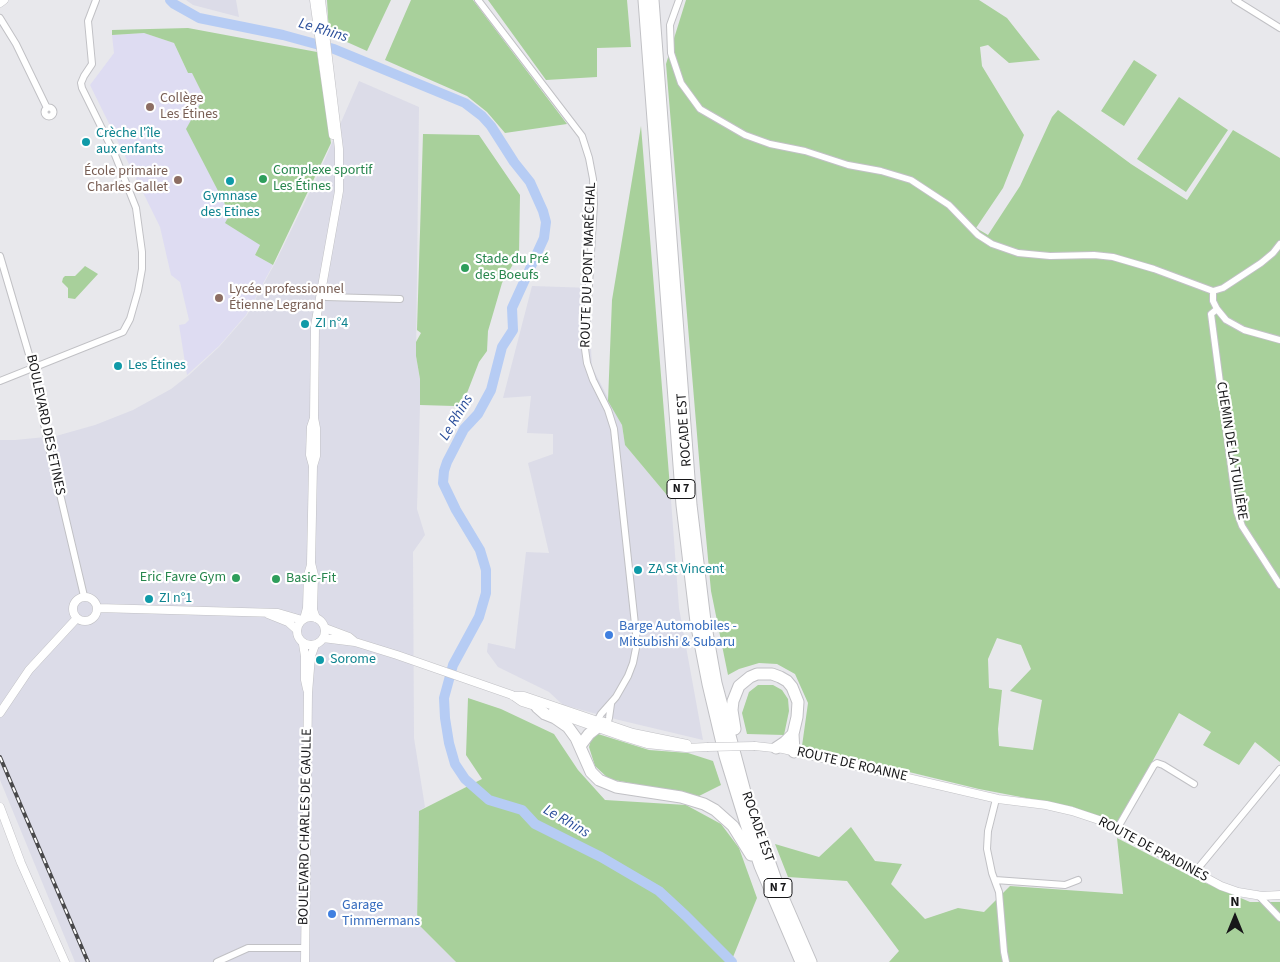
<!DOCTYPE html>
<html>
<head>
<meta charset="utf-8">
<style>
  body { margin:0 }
  #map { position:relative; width:1280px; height:962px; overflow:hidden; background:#e8e8ec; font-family:"Source Sans 3",sans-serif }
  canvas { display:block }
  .north { position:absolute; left:1210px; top:892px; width:50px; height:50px; -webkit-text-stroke:4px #fff; paint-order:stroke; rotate:0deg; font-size:14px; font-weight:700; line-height:20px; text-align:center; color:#171719 }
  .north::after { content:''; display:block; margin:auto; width:18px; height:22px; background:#171719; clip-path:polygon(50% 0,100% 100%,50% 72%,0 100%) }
</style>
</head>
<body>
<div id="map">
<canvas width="1280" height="962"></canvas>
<div class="north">N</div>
</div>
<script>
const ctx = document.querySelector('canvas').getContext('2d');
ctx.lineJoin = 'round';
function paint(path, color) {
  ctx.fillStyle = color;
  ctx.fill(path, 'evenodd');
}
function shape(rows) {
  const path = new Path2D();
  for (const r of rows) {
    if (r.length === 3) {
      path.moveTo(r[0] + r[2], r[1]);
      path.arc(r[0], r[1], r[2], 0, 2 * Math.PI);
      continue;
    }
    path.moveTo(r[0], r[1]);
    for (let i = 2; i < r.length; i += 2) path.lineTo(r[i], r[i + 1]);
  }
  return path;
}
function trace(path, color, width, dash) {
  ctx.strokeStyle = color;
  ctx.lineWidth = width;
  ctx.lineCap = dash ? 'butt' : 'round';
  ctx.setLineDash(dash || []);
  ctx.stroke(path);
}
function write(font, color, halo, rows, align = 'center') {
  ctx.font = font + ' "Source Sans 3",sans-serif';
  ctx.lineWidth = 4.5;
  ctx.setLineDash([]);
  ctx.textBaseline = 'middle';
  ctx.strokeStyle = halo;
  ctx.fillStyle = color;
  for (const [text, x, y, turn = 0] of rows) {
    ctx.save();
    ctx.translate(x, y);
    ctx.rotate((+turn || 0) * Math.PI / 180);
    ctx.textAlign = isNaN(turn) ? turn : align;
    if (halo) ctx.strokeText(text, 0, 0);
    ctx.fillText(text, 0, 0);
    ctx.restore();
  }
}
paint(shape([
  [186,0,236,0,239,17,193,5],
  [359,81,419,107,416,356,420,379,420,405,417,509,425,535,413,552,414,738,425,807,419,811,417,923,456,962,75,962,0,780,0,440,15,440,56,436,95,425,133,410,171,389,189,375,219,347,247,315,277,259,318,175],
  [532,286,592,288,590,331,592,367,622,425,625,445,671,500,679,608,703,740,619,720,563,705,549,692,498,667,487,652,488,643,515,649,526,552,549,553,528,463,553,454,553,434,527,433,531,396,503,398]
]), '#dcdce8');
paint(shape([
  [144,33,174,43,188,73,192,73,204,97,187,129,230,214,260,245,255,255,273,265,246,315,219,346,187,375,179,325,185,324,189,320,180,282,171,275,160,227,90,85,114,53,112,35]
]), '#dedcf2');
paint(shape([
  [327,0,391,0,367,51,329,34],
  [411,0,473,0,567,124,505,133,487,112,467,96,385,60],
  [488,0,627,0,631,47,597,48,597,77,546,80],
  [686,0,979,0,1007,18,1040,60,1009,63,988,45,980,47,982,66,1024,135,1003,188,976,228,988,235,1020,186,1052,117,1058,110,1131,164,1187,200,1233,130,1280,158,1280,762,1255,742,1239,765,1203,745,1211,732,1179,713,1118,824,1073,807,979,789,802,746,808,703,795,674,777,664,759,663,739,669,728,675,711,591,702,494,666,64],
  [997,638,1021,645,1031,669,1010,691,1042,700,1033,750,999,746,998,729,1002,690,989,688,988,659],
  [188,28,317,52,331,143,273,265,255,255,260,245,225,223,230,214,186,129,204,97,192,73,188,73,174,43,144,33,112,35,112,30],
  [1134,60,1157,75,1124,126,1101,111],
  [1179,97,1228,130,1186,192,1137,159],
  [641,126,671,500,625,445,622,425,608,401,612,300],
  [423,134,479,135,520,195,519,254,502,283,488,331,487,351,479,362,467,393,460,404,454,406,420,405,420,379,416,356,416,342,421,333,417,330],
  [85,266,98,274,75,299,68,298,68,288,62,282,63,278,65,276,75,276],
  [758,685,773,685,782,690,788,699,789,711,784,735,747,734,742,713,749,692],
  [468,698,501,709,554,734,578,770,605,800,686,805,721,824,739,848,757,898,731,962,456,962,417,923,419,811,482,779,466,755],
  [598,734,649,750,688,753,713,761,721,785,699,796,609,779,595,766,589,747,591,740],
  [851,827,875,861,902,864,891,884,925,919,958,908,984,912,1010,886,1123,894,1117,838,1194,878,1250,902,1280,902,1280,962,889,962,899,951,847,881,788,877,775,844,819,857]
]), '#a8d09b');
trace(shape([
  [170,0,174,4,199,18,283,35,334,49,465,103,482,116,491,126,514,162,530,182,543,211,546,222,544,238,512,308,513,330,502,347,491,390,478,414,464,429,447,462,444,471,443,483,456,510,480,550,486,570,486,593,479,617,453,665,444,698,445,718,449,743,455,764,465,779,489,800,522,810,535,824,601,857,659,891,686,916,732,962]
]), '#b6ccf4', 10);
const minor = shape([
  [478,0,582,136,589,158,593,179,594,204,585,349,587,363,593,380,608,410,614,429,637,643,633,663,628,676,616,697,601,714,596,723],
  [679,0,670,25,671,53,681,83,700,109,745,135,770,144,805,151,848,165,881,171,911,180,949,205,978,235,992,244,1018,253,1050,256,1094,255,1113,257,1154,269,1213,291,1223,288,1261,263,1273,253,1280,244],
  [1235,0,1280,28],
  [0,18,16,44,47,108],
  [49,112,4.5],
  [0,256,33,368,47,439,84,596],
  [1213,291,1213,301,1217,309,1226,320,1244,330,1280,340],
  [320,295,326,297,400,299],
  [1217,309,1211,314,1237,512,1242,526,1280,585],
  [0,381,123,332,130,319,138,291,142,269,142,252,136,208,115,155,82,88,81,83,84,76,92,64,88,21,96,0],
  [605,726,607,725,609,718,611,704],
  [996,799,988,831,987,849,992,873,999,892,1004,952,1006,962],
  [1117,829,1154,765,1157,763,1163,765,1194,784],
  [1195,872,1280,769],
  [995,880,1065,885,1078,880],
  [1258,895,1280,918],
  [217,962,248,948,304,948]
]);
const tertiary = shape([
  [314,0,333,135],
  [0,3,4,0],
  [314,418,311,427,310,455,313,466,311,563,314,575,313,610,316,618],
  [313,466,316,456,316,428,314,418,315,326,339,191,339,149,321,0],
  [85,609,12],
  [98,608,278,613,302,620],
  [268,614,288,622,297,630],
  [311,631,14],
  [304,619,307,608,308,575,311,565],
  [325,628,349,637,355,642],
  [323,638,355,642,397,655,512,695,522,702,541,708],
  [303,644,305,656,305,680,307,689],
  [513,696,524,696,633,733,687,744],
  [552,712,624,737,647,744,686,748,707,747],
  [0,713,29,670,77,618],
  [755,746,783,749,998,799,1046,805,1072,811,1099,820,1221,886,1238,892,1262,896,1280,895],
  [0,807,21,863,65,962],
  [305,962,308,693,311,656,315,645]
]);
const trunk = shape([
  [644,0,682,505,696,622,708,684,725,756,745,821,760,866,801,962],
  [653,0,691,505,705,621,716,683,745,792,778,886,811,962],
  [537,707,545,714,555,718,568,727,576,738,591,772,599,780,616,787,681,797,704,804,715,810,733,826,751,855],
  [735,729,732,710,733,701,739,686,750,677,757,674,772,674,780,677,787,681,792,687,798,702,797,717,793,734,794,752],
  [580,746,589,734,603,723],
  [776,748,785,742,793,734]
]);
trace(minor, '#c1c1c5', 8);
trace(tertiary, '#c1c1c5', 9);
trace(trunk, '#c1c1c5', 13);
trace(minor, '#fff', 6);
trace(tertiary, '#fff', 8);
trace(trunk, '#fff', 11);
const rail = shape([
  [0,757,88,962]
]);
trace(rail, '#49494b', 4);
trace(rail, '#fff', 2, [5.5]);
const tertiaryBridge = shape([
  [707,747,755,746]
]);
trace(tertiaryBridge, '#c1c1c5', 9, []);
trace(tertiaryBridge, '#fff', 8);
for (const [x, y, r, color] of [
  [150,107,5,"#8d6e63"],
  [86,142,5,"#0f9aa8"],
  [263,179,5,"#2e9e5b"],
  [178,180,5,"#8d6e63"],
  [230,181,5,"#0f9aa8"],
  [465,268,5,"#2e9e5b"],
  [219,298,5,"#8d6e63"],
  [305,324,5,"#0f9aa8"],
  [118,366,5,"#0f9aa8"],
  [638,570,5,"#0f9aa8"],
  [236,578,5,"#2e9e5b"],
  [276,579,5,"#2e9e5b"],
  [149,599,5,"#0f9aa8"],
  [609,635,5,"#3f7fe0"],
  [320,660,5,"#0f9aa8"],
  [332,914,5,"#3f7fe0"]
]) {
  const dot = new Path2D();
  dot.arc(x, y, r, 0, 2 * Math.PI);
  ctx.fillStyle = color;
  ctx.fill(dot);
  trace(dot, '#fff', 2);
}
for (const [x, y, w] of [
  [681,489,28],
  [778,888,28]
]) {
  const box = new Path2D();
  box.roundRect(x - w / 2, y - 9.5, w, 19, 4);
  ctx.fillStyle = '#fff';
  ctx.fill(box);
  trace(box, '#171719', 1);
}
write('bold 12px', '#171719', null, [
  ["N 7",681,489],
  ["N 7",778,888]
]);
write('14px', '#785e54', '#fff', [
  ["Collège",160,99],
  ["Les Étines",160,115],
  ["École primaire",168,172,"right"],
  ["Charles Gallet",168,188,"right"],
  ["Lycée professionnel",229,290],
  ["Étienne Legrand",229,306]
], 'left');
write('14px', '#0d838f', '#fff', [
  ["Crèche l'île",96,134],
  ["aux enfants",96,150],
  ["Gymnase",230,197,"center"],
  ["des Etines",230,213,"center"],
  ["ZI n°4",315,324],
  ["Les Étines",128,366],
  ["ZA St Vincent",648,570],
  ["ZI n°1",159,599],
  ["Sorome",330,660]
], 'left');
write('14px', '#27864d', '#fff', [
  ["Complexe sportif",273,171],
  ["Les Étines",273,187],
  ["Stade du Pré",475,260],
  ["des Boeufs",475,276],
  ["Eric Favre Gym",226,578,"right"],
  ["Basic-Fit",286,579]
], 'left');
write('14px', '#171719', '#fff', [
  ["ROUTE DU PONT MARÉCHAL",589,265,-88],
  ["BOULEVARD DES ETINES",45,425,78],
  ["ROCADE EST",685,430,-94],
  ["CHEMIN DE LA TUILIÈRE",1231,451,81],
  ["ROUTE DE ROANNE",852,765,13],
  ["BOULEVARD CHARLES DE GAULLE",306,827,-89],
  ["ROCADE EST",757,827,71],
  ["ROUTE DE PRADINES",1153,850,28]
]);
write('14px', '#366cbe', '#fff', [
  ["Barge Automobiles -",619,627],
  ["Mitsubishi & Subaru",619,643],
  ["Garage",342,906],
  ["Timmermans",342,922]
], 'left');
write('italic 15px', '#2a4e9a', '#fff', [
  ["Le Rhins",323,31,17],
  ["Le Rhins",457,418,-59],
  ["Le Rhins",566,822,30]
]);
</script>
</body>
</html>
